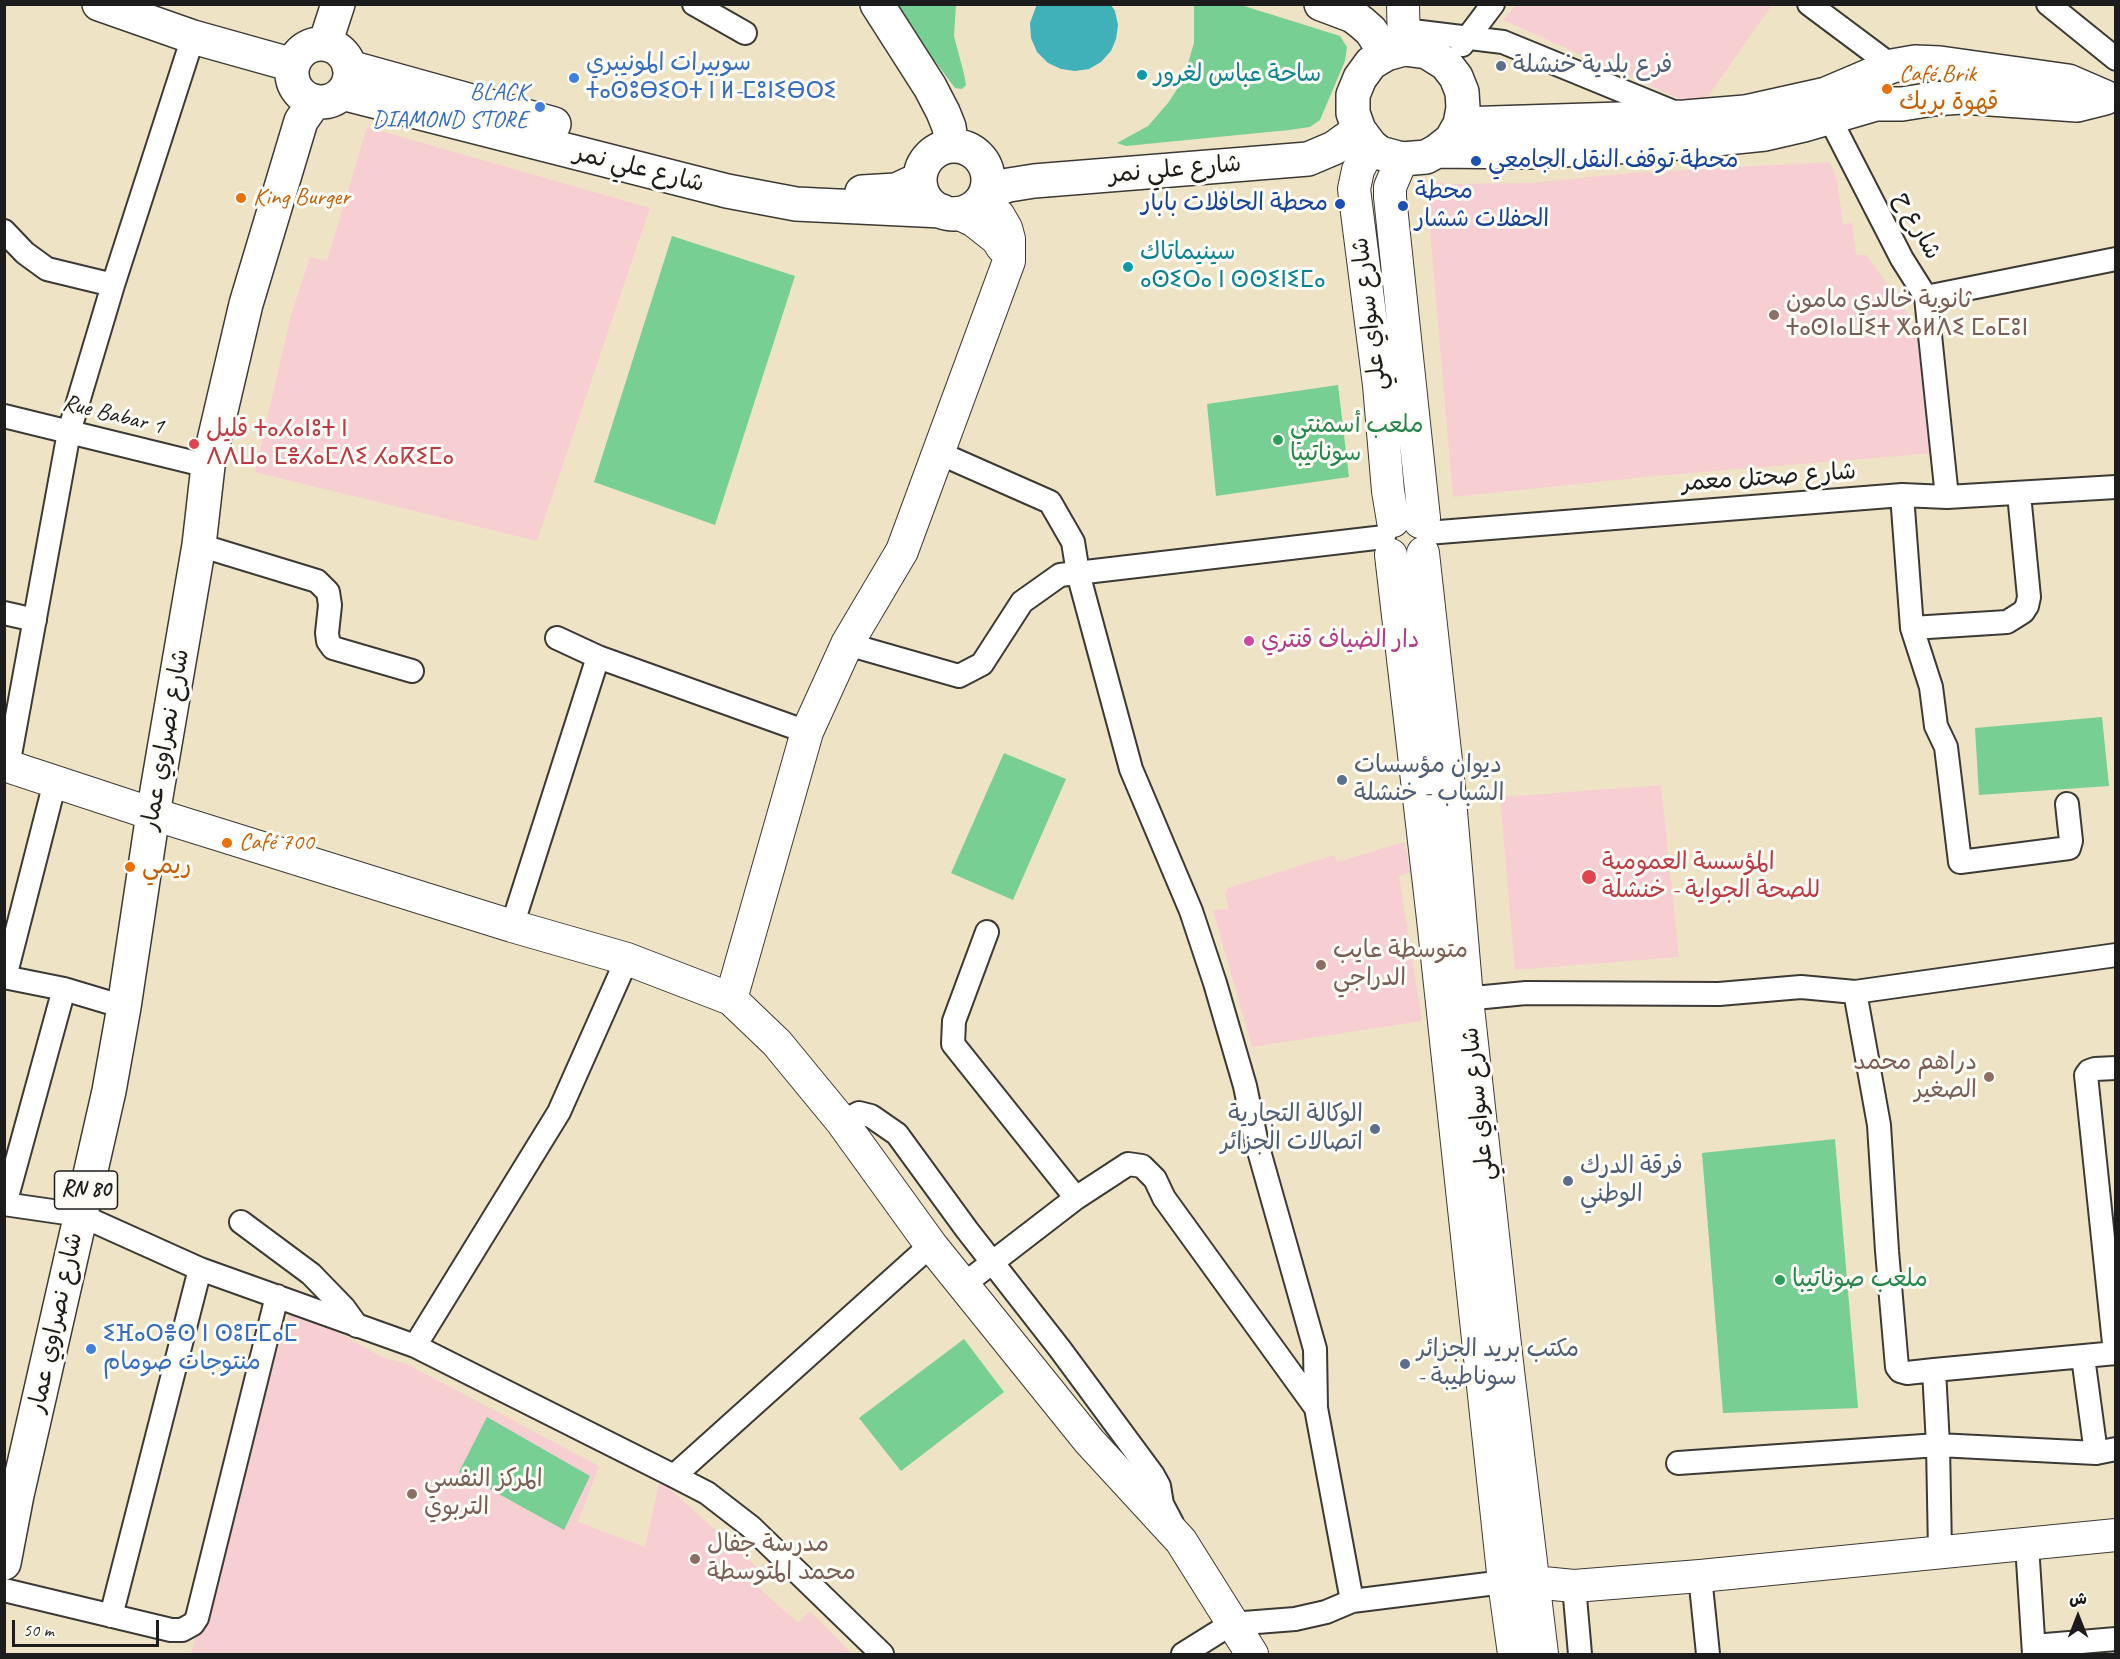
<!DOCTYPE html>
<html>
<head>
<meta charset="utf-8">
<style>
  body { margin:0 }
  #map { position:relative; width:2120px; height:1659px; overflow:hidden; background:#efe3c5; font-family:Caveat,"Playpen Sans Arabic",sans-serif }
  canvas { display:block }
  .frame { position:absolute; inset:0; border:6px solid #1c1c1c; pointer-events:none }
  .north { position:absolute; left:2048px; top:1587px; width:60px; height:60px; -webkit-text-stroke:4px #fdfcf7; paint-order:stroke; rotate:0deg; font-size:16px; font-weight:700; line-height:24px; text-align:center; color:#1c1c1c }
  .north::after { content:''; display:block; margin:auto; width:21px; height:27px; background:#1c1c1c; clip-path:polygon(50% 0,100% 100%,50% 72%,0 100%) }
  .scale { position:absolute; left:12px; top:1620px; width:147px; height:27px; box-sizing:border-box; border:3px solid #1c1c1c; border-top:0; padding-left:8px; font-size:18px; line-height:21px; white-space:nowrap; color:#1c1c1c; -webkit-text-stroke:4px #fdfcf7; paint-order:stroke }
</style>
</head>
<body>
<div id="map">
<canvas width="2120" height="1659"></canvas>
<div class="frame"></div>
<div class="north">ش</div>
<div class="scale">50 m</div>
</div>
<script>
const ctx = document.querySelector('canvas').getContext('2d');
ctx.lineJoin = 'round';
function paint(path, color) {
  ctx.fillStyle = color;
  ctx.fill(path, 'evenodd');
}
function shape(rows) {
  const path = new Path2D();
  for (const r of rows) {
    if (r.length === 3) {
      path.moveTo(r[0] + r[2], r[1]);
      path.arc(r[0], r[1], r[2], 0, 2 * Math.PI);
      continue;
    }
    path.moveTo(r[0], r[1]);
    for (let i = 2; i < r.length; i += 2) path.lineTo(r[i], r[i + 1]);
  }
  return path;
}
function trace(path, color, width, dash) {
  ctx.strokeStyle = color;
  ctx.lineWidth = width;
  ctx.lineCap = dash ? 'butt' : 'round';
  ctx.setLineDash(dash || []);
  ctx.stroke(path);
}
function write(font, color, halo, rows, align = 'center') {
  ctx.font = font + ' Caveat,"Playpen Sans Arabic","Noto Sans Tifinagh",sans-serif';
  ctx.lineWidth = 6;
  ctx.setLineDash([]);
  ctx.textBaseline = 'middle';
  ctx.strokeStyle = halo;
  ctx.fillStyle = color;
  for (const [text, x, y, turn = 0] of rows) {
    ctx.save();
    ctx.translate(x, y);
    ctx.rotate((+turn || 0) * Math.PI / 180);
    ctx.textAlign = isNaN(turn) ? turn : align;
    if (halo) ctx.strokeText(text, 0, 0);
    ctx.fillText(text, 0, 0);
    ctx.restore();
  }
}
paint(shape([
  [1516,5,1772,5,1700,108,1503,20],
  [367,127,650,208,537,541,255,472,291,315,310,257,327,261],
  [1830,162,1837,180,1843,224,1852,223,1856,255,1866,255,1896,295,1921,336,1935,453,1655,476,1453,497,1426,185,1440,182,1446,184,1529,183,1630,173],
  [1661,785,1679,957,1515,970,1500,797],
  [1405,842,1410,873,1399,876,1422,1021,1252,1047,1213,910,1229,909,1225,893,1228,888,1334,855,1337,862],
  [291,1311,339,1333,382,1357,407,1364,599,1466,578,1522,645,1547,660,1480,760,1570,749,1579,798,1623,810,1611,852,1654,191,1654,264,1391]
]), '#f7cfd2');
paint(shape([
  [893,5,956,5,954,36,964,74,966,85,962,89,955,88],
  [1194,5,1241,5,1340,36,1347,47,1345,61,1320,120,1310,127,1289,130,1126,146,1117,143,1148,126,1168,103,1183,80,1194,43],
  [672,236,795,276,715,525,594,482],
  [1338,385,1349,477,1216,496,1207,404],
  [2102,717,2109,786,1979,795,1975,728],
  [1004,753,1066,779,1013,900,951,873],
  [1835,1139,1858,1408,1723,1413,1702,1153],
  [964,1339,1004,1392,901,1471,859,1418],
  [487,1417,590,1476,564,1530,459,1472]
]), '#77cf94');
paint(shape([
  [1037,4,1111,5,1115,11,1118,25,1116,39,1111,51,1101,62,1089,69,1075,71,1061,69,1048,63,1037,52,1031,38,1030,23]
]), '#41b1b9');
const street = shape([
  [694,4,745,33],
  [1809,4,1892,66],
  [2048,4,2116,59],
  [1404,30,1503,42,1676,113],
  [1462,45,1493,4],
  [1827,105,1829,117,1902,259,1926,297,1947,497],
  [4,231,25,253,47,269,113,285],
  [1926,297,2116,259],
  [4,416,208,466],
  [939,453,1050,502,1073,542,1078,573,1131,769,1191,911,1215,983,1245,1086,1257,1144,1315,1349,1316,1408,1352,1601],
  [1902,495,1912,628,1931,687,1936,726,1946,747,1960,862,2069,848,2071,841,2067,804],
  [1427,533,1902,495,1947,497,2116,487],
  [199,545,317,581,328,592,330,605,327,633,328,641,333,648,412,671],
  [4,613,35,620],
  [1912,628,2007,622,2023,612,2027,606,2029,597,2019,494],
  [557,638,598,657,807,732],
  [847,644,959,676,982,664,1022,602,1060,575,1384,537],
  [8,766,69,432,113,285,193,37],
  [512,926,598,657],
  [987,932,954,1021,953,1044,1076,1198],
  [4,977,64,989,124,1007],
  [5,977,55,782],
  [1855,992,1879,1125,1887,1251,1897,1367,1900,1371,1907,1373,1934,1370],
  [1454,1000,1526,993,1719,994,1801,987,1855,992,2116,955],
  [842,1122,859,1113,871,1116,897,1134,967,1230,1060,1349,1153,1475,1159,1486,1162,1504,1172,1523],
  [4,1204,80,1215,200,1269,415,1346,674,1476,707,1493,751,1527,882,1654],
  [5,1204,64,989],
  [241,1222,311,1274,344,1308,357,1326],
  [963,1285,1076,1198,1128,1164,1142,1166,1155,1179,1164,1198,1316,1408],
  [415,1346,559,1112,627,959],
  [2115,1353,2086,1075,2089,1071,2095,1069,2116,1068],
  [2083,1357,2096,1453],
  [1678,1463,1938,1445,2096,1453,2116,1449],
  [674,1476,931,1245],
  [2027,1545,2034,1654],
  [1940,1551,1938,1445,1934,1370,2116,1353],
  [1700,1576,1708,1654],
  [1574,1586,1580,1654],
  [4,1590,171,1630,182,1630,193,1624,197,1618,277,1296],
  [111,1616,200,1269],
  [2034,1646,2116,1639],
  [1183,1654,1231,1624,1295,1619,1326,1612,1352,1601,1504,1582,1519,1582]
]);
const secondary = shape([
  [1403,4,1404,49],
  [1371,146,1358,170,1354,189,1379,385,1388,491,1393,521],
  [1402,159,1390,187,1390,197,1424,518,1420,522],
  [958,213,974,221,988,232,997,239,1002,247],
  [1423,553,1449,788,1467,998,1506,1354,1542,1654],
  [1391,555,1433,919,1504,1582,1514,1654],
  [4,765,153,814,512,926,627,959,731,999,777,1043,842,1122,931,1245,1089,1441,1181,1541,1252,1654],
  [731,999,807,732,847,644,902,551,1009,261,1009,239,1006,228,999,216,982,200],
  [1533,1582,1574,1586,1700,1576,2116,1535]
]);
const primary = shape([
  [99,4,193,37,293,65],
  [877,4,930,87,943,112,949,127,952,146],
  [1321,4,1353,16,1362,23,1371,31,1386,54],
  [325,44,338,4],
  [321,73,29],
  [349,67,554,124],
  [342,93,727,191,796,204,942,211],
  [1460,124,1685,117,1745,112,1826,94,1892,66,1915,62,1940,63,2068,81,2105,97],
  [954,180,34],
  [1437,151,1451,140,1460,124,1463,108,1462,92,1456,77,1446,64,1427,52,1404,49,1386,54,1371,63,1360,78,1353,95,1353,113,1359,130,1371,146,1380,153,1402,159,1426,157,1437,151,1529,152,1667,144,1765,134,1804,125,1876,104,1902,104,1933,99,1962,97,2077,105,2105,98],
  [862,192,896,190,920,179],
  [986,193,1009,185,1034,181,1308,159,1334,148,1359,130],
  [4,1563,17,1495,109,1091,124,1007,153,814,199,545,208,466,246,304,301,121,315,101]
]);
trace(street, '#3c3a35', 26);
trace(secondary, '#3c3a35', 34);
trace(primary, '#3c3a35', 36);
trace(street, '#fff', 22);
trace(secondary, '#fff', 32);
trace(primary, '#fff', 33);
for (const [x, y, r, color] of [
  [1501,66,6,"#5c6f8a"],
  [1142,75,6,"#0f9aa8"],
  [574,78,6,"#3f7fe0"],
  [1887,89,6,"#e8710a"],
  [540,107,6,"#3f7fe0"],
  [1476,161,6,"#1a4fb4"],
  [241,198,6,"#e8710a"],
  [1340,204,6,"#1a4fb4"],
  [1403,206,6,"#1a4fb4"],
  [1128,267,6,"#0f9aa8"],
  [1774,315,6,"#8d6e63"],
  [1278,440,6,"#2e9e5b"],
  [194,444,6,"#e0444e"],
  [1249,641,6,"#d1479c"],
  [1342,780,6,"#5c6f8a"],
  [227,843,6,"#e8710a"],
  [130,867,6,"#e8710a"],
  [1589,877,8,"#e0444e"],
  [1321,965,6,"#8d6e63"],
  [1989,1077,6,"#8d6e63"],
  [1375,1129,6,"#5c6f8a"],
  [1568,1181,6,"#5c6f8a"],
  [1780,1280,6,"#2e9e5b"],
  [91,1349,6,"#3f7fe0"],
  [1405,1364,6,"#5c6f8a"],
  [412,1494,6,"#8d6e63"],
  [695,1559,6,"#8d6e63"]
]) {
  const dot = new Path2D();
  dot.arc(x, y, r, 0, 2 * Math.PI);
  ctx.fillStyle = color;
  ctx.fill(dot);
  trace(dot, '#fdfcf7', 2);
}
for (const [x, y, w] of [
  [86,1190,63]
]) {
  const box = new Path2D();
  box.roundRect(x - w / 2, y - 19, w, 38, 4.5);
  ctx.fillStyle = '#fdfcf7';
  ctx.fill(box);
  trace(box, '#1c1c1c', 1.5);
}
write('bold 22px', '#1c1c1c', null, [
  ["RN 80",86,1190]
]);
write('24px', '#366cbe', '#fdfcf7', [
  ["سوبيرات المونيبري",586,64],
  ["ⵜⴰⵙⵓⴱⵉⵔⵜ ⵏ ⵍ-ⵎⵓⵏⵉⴱⵔⵉ",586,92],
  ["BLACK",528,93,"right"],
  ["DIAMOND STORE",528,121,"right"],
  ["ⵉⴼⴰⵔⴻⵙ ⵏ ⵙⵓⵎⵎⴰⵎ",103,1335],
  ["منتوجات صومام",103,1363]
], 'left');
write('24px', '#4e5e75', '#fdfcf7', [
  ["فرع بلدية خنشلة",1513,66],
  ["ديوان مؤسسات",1354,766],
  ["الشباب - خنشلة",1354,794],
  ["الوكالة التجارية",1363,1115,"right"],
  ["اتصالات الجزائر",1363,1143,"right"],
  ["فرقة الدرك",1580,1167],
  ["الوطني",1580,1195],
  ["مكتب بريد الجزائر",1417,1350],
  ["- سوناطيبة",1417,1378]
], 'left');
write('24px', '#0d838f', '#fdfcf7', [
  ["ساحة عباس لغرور",1154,75],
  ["سينيماتاك",1140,253],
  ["ⴰⵙⵉⵔⴰ ⵏ ⵙⵙⵉⵏⵉⵎⴰ",1140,281]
], 'left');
write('24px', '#c56008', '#fdfcf7', [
  ["Café Brik",1899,75],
  ["قهوة بريك",1899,103],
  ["King Burger",253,198],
  ["Café 700",239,843],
  ["ريمي",142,867]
], 'left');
write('24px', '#164399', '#fdfcf7', [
  ["محطة توقف النقل الجامعي",1488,161],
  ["محطة",1415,192],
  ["الحفلات ششار",1415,220],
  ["محطة الحافلات بابار",1328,204,"right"]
], 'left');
write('24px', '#1c1c1c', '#fdfcf7', [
  ["شارع علي نمر",639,169,14],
  ["شارع علي نمر",1175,170,-5],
  ["شارع ح",1917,226,62],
  ["شارع سواي علي",1370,314,-97],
  ["Rue Babar 1",113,415,14],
  ["شارع صحتل معمر",1769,478,-4],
  ["شارع نصراوي عمار",166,740,-80],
  ["شارع سواي علي",1479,1104,-96],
  ["شارع نصراوي عمار",56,1323,-78]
]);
write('24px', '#785e54', '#fdfcf7', [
  ["ثانوية خالدي مامون",1786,301],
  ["ⵜⴰⵙⵏⴰⵡⵉⵜ ⵅⴰⵍⴷⵉ ⵎⴰⵎⵓⵏ",1786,329],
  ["متوسطة عايب",1333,951],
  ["الدراجي",1333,979],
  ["دراهم محمد",1977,1063,"right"],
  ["الصغير",1977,1091,"right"],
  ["المركز النفسي",424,1480],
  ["التربوي",424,1508],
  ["مدرسة جفال",707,1545],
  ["محمد المتوسطة",707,1573]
], 'left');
write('24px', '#27864d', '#fdfcf7', [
  ["ملعب أسمنتي",1290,426],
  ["سوناتيبا",1290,454],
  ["ملعب صوناتيبا",1792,1280]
], 'left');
write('24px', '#be3a42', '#fdfcf7', [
  ["قليل ⵜⴰⵃⴰⵏⵓⵜ ⵏ",206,430],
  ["ⴷⴷⵡⴰ ⵎⴻⵃⴰⵎⴷⵉ ⵃⴰⴽⵉⵎⴰ",206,458],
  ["المؤسسة العمومية",1602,863],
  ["للصحة الجواية - خنشلة",1602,891]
], 'left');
write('24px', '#b23c85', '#fdfcf7', [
  ["دار الضياف قنتري",1261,641]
], 'left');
</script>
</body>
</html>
